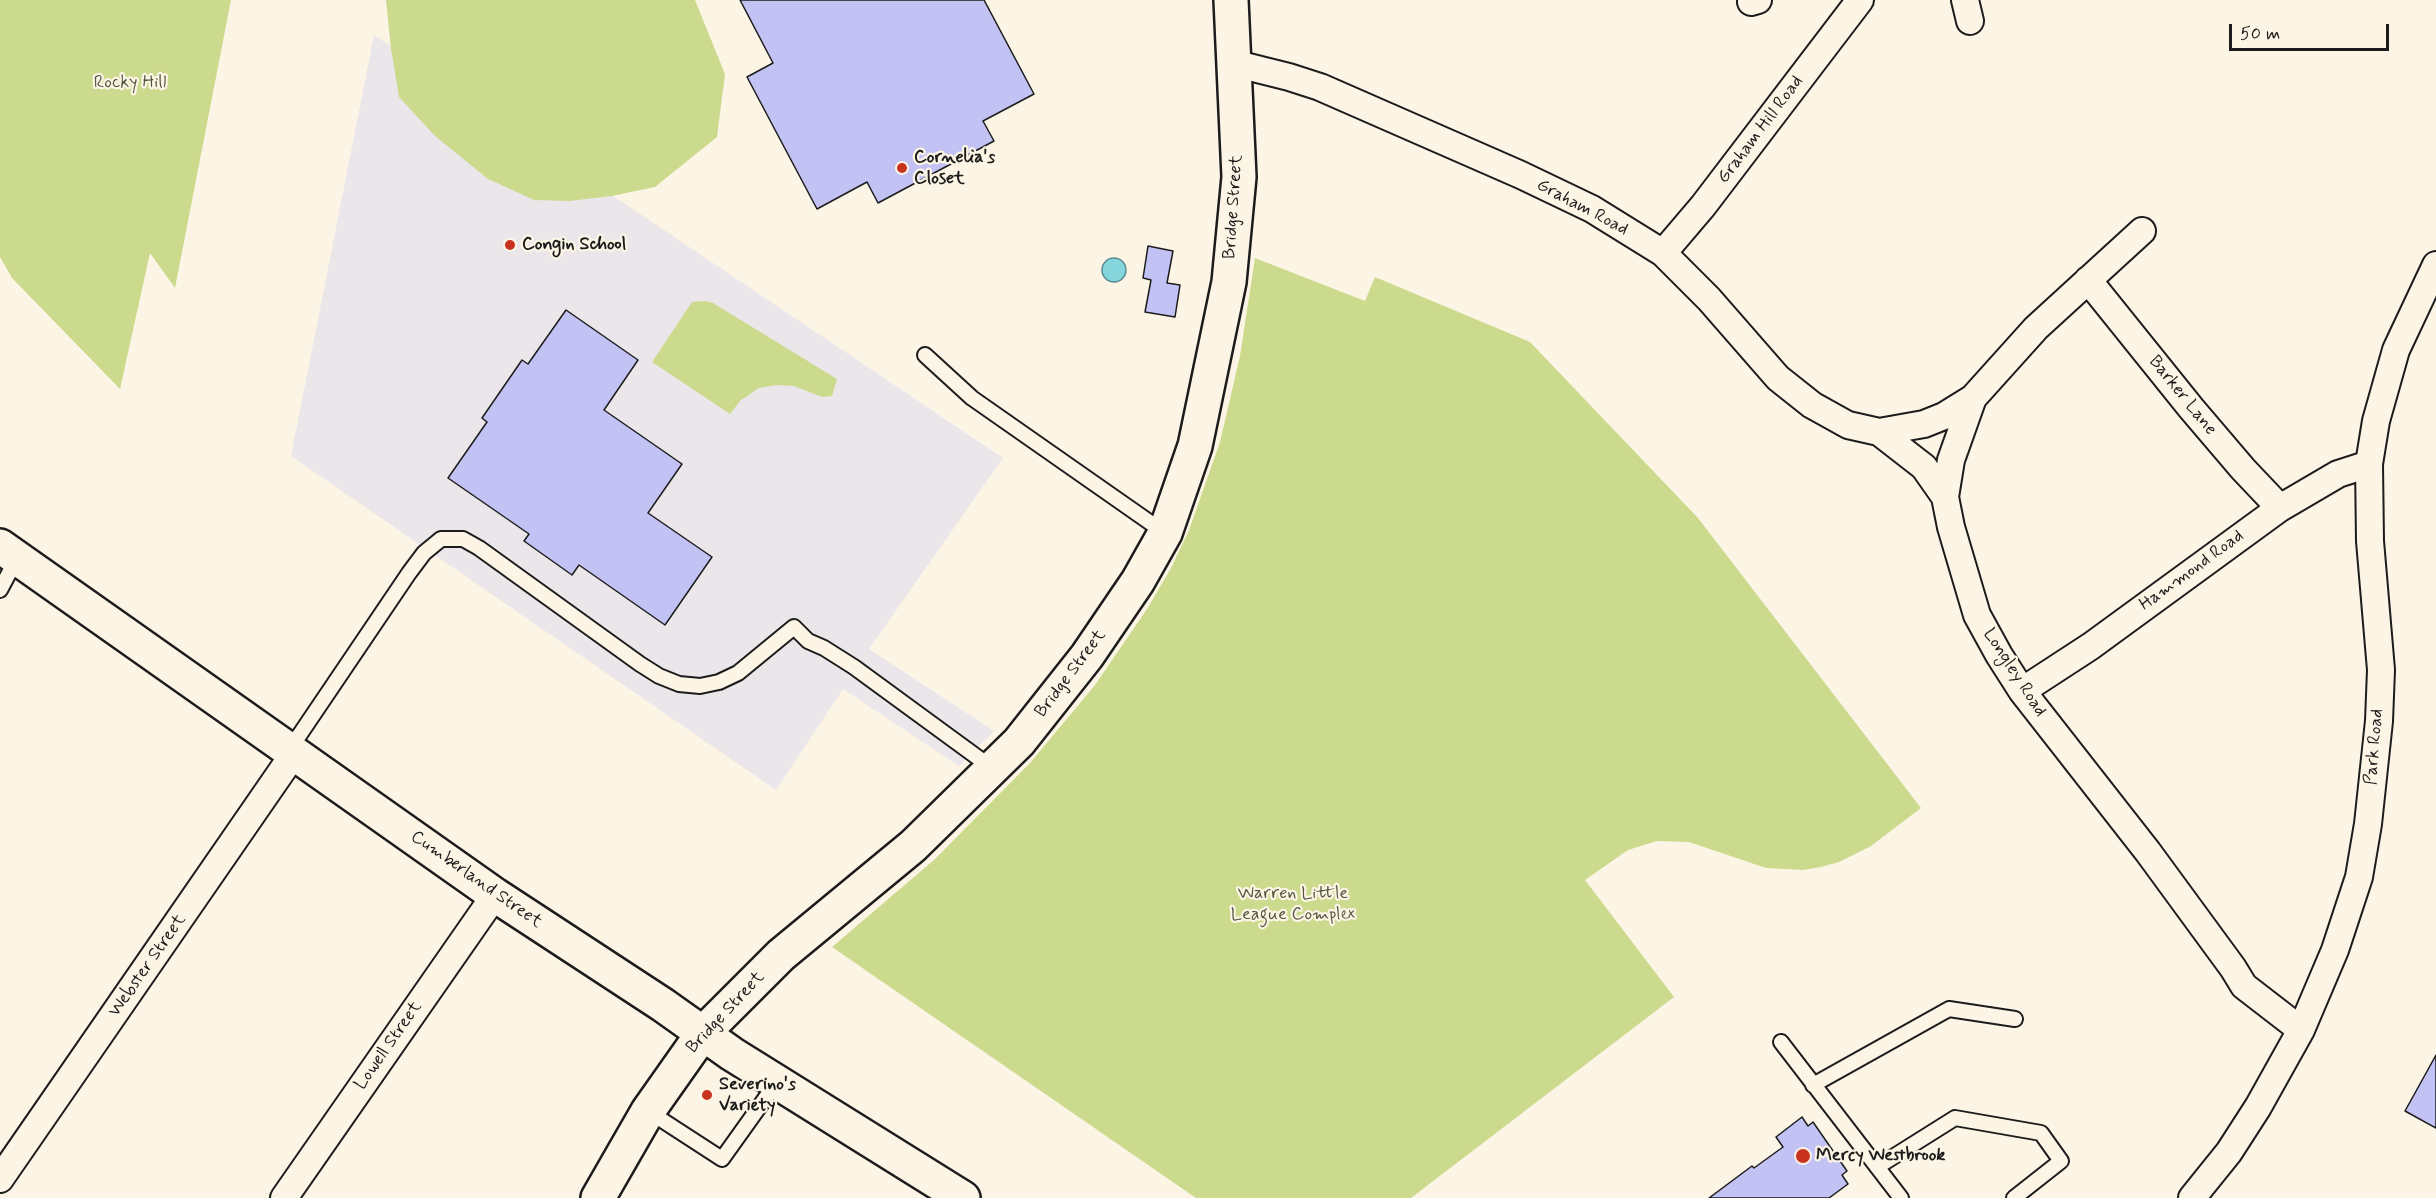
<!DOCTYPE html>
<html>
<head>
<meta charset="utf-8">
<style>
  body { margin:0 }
  #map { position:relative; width:2436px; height:1198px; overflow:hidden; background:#fcf5e5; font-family:Mynerve,sans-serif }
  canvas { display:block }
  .scale { position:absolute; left:2229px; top:24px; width:160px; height:27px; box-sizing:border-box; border:3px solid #1c1c1c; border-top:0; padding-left:8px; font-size:18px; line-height:21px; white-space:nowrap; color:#1c1c1c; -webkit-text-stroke:4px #fcf5e5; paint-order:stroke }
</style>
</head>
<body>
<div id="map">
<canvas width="2436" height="1198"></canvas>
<div class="scale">50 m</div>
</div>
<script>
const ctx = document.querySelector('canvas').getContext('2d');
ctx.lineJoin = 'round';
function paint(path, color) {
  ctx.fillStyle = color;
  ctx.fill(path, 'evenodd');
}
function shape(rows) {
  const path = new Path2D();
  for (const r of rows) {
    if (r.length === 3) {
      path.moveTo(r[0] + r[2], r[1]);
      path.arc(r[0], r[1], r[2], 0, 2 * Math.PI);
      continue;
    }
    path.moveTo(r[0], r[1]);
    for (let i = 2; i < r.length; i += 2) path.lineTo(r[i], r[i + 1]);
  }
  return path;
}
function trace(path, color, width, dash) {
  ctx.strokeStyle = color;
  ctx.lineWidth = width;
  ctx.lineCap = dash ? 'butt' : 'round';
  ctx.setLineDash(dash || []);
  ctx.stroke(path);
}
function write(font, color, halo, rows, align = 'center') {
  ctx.font = font + ' Mynerve,sans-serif';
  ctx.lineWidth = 4.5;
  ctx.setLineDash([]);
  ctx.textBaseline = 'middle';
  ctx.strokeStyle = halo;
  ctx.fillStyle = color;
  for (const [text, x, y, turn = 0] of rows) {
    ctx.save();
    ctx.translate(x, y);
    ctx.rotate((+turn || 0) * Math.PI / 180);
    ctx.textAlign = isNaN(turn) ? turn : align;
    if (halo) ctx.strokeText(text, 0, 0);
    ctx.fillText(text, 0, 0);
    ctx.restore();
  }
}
paint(shape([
  [374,35,1003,458,869,649,994,731,959,766,843,689,776,790,291,456]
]), '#ebe6ea');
paint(shape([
  [0,0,231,0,175,288,150,253,120,389,12,278,0,257],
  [386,0,695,0,725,74,717,137,655,187,612,196,569,201,534,200,488,179,435,136,399,97,391,49],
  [1255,258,1365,301,1375,277,1530,342,1698,518,1921,808,1871,846,1839,862,1821,867,1803,870,1766,868,1689,842,1657,841,1628,850,1585,880,1674,997,1411,1198,1196,1198,832,947,934,860,1030,763,1095,685,1147,609,1171,568,1189,530,1220,442,1240,356],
  [705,301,713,303,837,379,832,396,822,397,794,386,777,385,759,388,740,401,730,414,652,362,692,302]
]), '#ccda8e');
const water = shape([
  [1114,270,12]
]);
paint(water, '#84d5dc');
trace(water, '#5a8b8f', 1.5);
const building = shape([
  [740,0,984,0,1034,94,983,121,994,141,878,203,867,182,817,209,747,77,773,63,740,0],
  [1148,246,1173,251,1167,283,1180,285,1175,317,1145,312,1151,280,1143,278,1148,246],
  [566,310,638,360,604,410,682,464,648,513,712,557,665,625,579,565,572,575,524,541,529,534,448,478,487,422,482,418,522,360,528,364,566,310],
  [2436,1055,2436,1128,2405,1111,2436,1055],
  [1802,1117,1808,1126,1813,1122,1847,1171,1842,1175,1848,1184,1829,1198,1709,1198,1752,1166,1754,1168,1783,1147,1776,1137,1802,1117]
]);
paint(building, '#c2c2f4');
trace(building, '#1c1c1c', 1.5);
const lane = shape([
  [925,355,972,398,1165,533],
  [0,590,17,558],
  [290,749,409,573,424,553,441,539,463,539,479,548,640,664,659,676,679,684,700,686,719,682,738,673,794,627,808,641,824,648,854,667,992,768],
  [1781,1042,1901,1198],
  [1813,1085,1949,1009,2015,1019],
  [648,1111,722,1159,777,1082],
  [1877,1167,1955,1118,2041,1133,2061,1161,2014,1198]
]);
const street = shape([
  [1965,0,1970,21],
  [1751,2,1758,0],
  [1233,63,1289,77,1320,87,1521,175,1592,209,1663,253,1709,299,1778,378,1812,405,1848,425,1879,432,1924,467,1945,497],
  [2142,231,2036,328,1973,398,1951,460,1945,497,1951,527,1977,615,1999,655,2022,691,2148,852,2233,968,2244,986,2301,1030],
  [1663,253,1703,206,1860,0],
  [2088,280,2191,408,2243,469,2280,508],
  [1879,432,1924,424,1944,416,1973,398],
  [2022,691,2091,646,2280,508,2338,474,2369,464],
  [0,1179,295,752],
  [284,1198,495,895],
  [2192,1198,2229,1152,2258,1107,2301,1030,2335,950,2359,877,2368,824,2379,721,2381,670,2370,541,2369,464,2376,421,2396,350,2436,265]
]);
const secondary = shape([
  [0,546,495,895,663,1005,732,1054,963,1198],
  [598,1198,648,1111,703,1033,781,955,913,846,1019,742,1087,656,1138,581,1165,533,1195,446,1229,282,1239,177,1231,0]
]);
trace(lane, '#1c1c1c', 18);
trace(street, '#1c1c1c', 30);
trace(secondary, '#1c1c1c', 38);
trace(lane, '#fcf5e5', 14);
trace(street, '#fcf5e5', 26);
trace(secondary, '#fcf5e5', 33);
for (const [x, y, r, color] of [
  [902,168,6,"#c8321e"],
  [510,245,6,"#c8321e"],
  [707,1095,6,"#c8321e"],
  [1803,1156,8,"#c8321e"]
]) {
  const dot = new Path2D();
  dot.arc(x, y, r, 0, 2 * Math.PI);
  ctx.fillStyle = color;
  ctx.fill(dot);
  trace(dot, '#fcf5e5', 2);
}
write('18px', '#51553e', '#fcf5e5', [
  ["Rocky Hill",130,83],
  ["Warren Little",1293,894],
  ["League Complex",1293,915]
]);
write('18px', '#1c1c1c', '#fcf5e5', [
  ["Graham Hill Road",1761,130,-53],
  ["Bridge Street",1234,207,-86],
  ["Graham Road",1582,208,28],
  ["Barker Lane",2182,396,51],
  ["Hammond Road",2192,571,-36],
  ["Longley Road",2014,673,57],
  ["Bridge Street",1071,674,-53],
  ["Park Road",2375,747,-85],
  ["Cumberland Street",476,880,35],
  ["Webster Street",148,966,-55],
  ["Bridge Street",726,1013,-47],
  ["Lowell Street",389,1046,-55]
]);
write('bold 18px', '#1c1c1c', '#fcf5e5', [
  ["Cornelia's",914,158],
  ["Closet",914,179],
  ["Congin School",522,245],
  ["Severino's",719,1085],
  ["Variety",719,1106],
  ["Mercy Westbrook",1816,1156]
], 'left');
</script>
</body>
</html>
